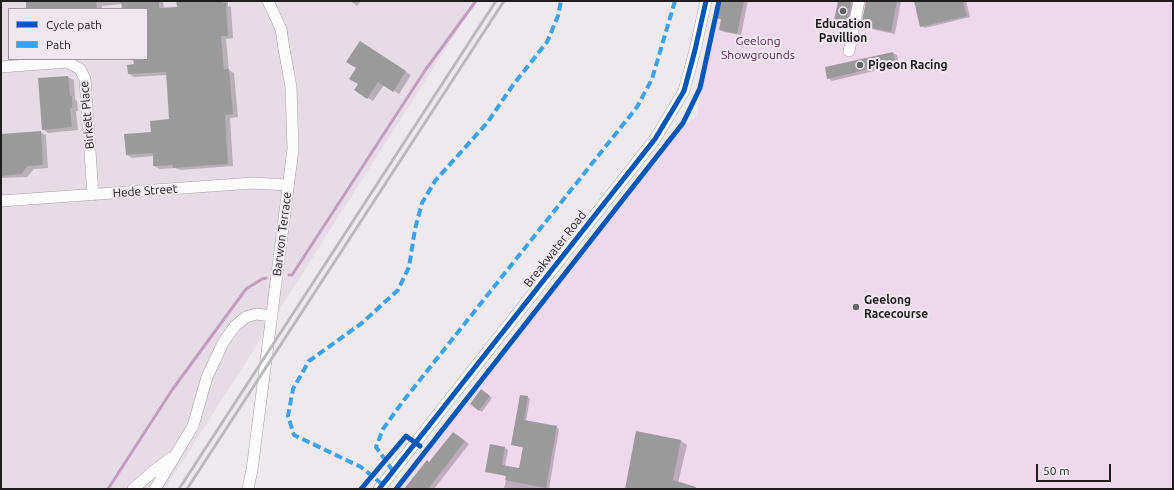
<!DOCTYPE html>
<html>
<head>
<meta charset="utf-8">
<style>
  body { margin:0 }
  #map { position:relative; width:1174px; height:490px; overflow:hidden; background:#ede9ed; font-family:Ubuntu,sans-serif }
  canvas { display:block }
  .frame { position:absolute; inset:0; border:2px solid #1f1c1e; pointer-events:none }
  .legend { position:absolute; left:8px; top:8px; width:140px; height:52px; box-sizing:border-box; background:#efe7ee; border:1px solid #9c969b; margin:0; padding:5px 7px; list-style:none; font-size:12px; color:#1f1c1e }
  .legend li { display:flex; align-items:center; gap:8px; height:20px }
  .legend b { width:20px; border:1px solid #9c969b }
  .scale { position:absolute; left:1036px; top:464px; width:75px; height:18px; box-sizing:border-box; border:2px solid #1f1c1e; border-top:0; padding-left:5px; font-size:12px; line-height:14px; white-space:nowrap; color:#1f1c1e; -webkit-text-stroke:3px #efe7ee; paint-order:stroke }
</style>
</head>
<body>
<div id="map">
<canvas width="1174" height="490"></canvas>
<div class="frame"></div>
<ul class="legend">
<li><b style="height:5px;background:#0057b8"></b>Cycle path</li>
<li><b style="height:5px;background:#3da2ea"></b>Path</li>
</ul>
<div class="scale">50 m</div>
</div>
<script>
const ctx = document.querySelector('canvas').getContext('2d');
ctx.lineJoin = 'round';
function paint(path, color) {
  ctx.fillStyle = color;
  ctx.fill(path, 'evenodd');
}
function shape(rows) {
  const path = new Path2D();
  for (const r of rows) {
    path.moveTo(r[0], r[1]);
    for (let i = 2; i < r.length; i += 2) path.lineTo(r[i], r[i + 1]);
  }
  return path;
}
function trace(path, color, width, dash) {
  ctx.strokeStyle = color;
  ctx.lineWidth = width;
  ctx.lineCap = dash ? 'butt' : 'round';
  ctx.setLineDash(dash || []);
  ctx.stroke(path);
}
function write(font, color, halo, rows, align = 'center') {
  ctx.font = font + ' Ubuntu,sans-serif';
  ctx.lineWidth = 4;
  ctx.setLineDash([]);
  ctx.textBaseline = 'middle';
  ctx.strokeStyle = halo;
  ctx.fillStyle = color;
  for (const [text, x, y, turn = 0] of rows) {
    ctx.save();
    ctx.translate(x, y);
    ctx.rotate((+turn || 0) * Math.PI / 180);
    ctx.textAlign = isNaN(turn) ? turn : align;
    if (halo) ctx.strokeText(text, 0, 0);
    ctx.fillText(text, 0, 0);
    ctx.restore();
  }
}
paint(shape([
  [1,1,476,1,165,489,1,489],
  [9,9,147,9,147,59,9,59]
]), '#e6dce5');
paint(shape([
  [720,1,1173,1,1173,489,397,489,683,126,697,116,701,92]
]), '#eed8eb');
paint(shape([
  [27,1,163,1,164,8,178,7,177,1,228,1,228,6,231,7,233,38,226,39,229,70,234,73,238,117,230,118,233,166,180,170,175,168,160,169,154,166,154,156,132,158,126,154,152,133,171,120,167,75,134,77,129,74,135,65,134,59,147,59,147,9,123,9,122,4,102,6,102,9,27,9],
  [350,1,361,1,357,6],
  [721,1,748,1,741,35,724,32,720,30,722,20,717,18],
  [839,1,856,1,851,25,838,23,835,21],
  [867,1,901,1,895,34,866,28,862,26],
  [915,1,966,1,970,17,925,28,921,26],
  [366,46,411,75,399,94,384,85,373,101,368,98,359,84,357,68],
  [893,53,897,55,899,65,832,81,828,78],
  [68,77,74,80,75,99,77,101,78,111,76,111,78,130,48,133,43,129],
  [40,132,46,135,48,168,34,169,27,177,1,178,1,135],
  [484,392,492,398,482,412,479,410],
  [527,397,530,399,526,421,556,427,559,429,549,489,504,489,507,476,486,471,505,448,508,450,505,466,520,469,524,448,512,445],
  [636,432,681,441,687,445,678,483,695,489,626,489],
  [457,435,469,444,434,489,406,489]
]), '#0003');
trace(shape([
  [289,275,292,275,426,69,476,1],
  [108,489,172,390,246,289,262,279,266,278]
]), '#c39dbf', 3);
paint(shape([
  [26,1,96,1,97,9,26,9],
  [121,1,159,1,159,8,177,7,176,1,223,1,223,3,226,3,228,36,221,36,224,69,229,69,233,114,225,115,228,164,173,168,173,165,153,166,153,153,126,155,124,134,151,132,150,121,169,119,166,72,128,74,127,65,134,64,133,59,147,59,147,9,122,9],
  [720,1,744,1,737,34,719,30,721,19,716,18],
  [838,1,852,1,847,23,834,21],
  [866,1,897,1,891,32,861,26],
  [914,1,963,1,967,16,920,27],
  [360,41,406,71,393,92,378,82,367,99,354,90,358,84,349,79,356,68,346,62],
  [893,52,895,63,827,79,825,67],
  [68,76,70,96,72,96,72,108,70,108,72,127,42,130,38,78],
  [41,131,43,165,28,166,21,174,1,176,1,134],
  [481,389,490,396,479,411,470,404],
  [520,395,528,396,524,420,557,426,546,488,505,480,506,476,485,472,490,444,505,447,502,465,519,468,523,447,511,445],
  [636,431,681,440,673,480,696,487,695,489,625,489],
  [453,432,465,441,428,489,404,489,427,460,429,462]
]), '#9b9a9a');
const minor = shape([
  [849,51,859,1],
  [1,67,67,62,80,69,85,79,93,195],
  [1,201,253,183,288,185],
  [133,489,155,470,171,458],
  [155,489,193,426,207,377,224,341,235,326,246,317,256,314,272,316],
  [248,489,252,470,293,149,291,87,284,49,281,29,268,1],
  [379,489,655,139,684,91,695,50,706,1]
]);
trace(minor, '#a4a2a4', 12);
trace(minor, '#fcfcfc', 11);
trace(shape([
  [179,489,496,1],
  [187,489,504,1]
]), '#bbb9bb', 3);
trace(shape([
  [393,471,376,447,383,429,404,400,637,107,652,79,675,1],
  [382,484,361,467,294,435,288,416,293,389,309,361,362,323,398,290,409,267,415,229,422,203,435,181,487,123,513,85,547,42,558,16,561,1]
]), '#3da2ea', 4, [8, 4]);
trace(shape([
  [361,489,406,436,420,446],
  [379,489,655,139,684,91,695,50,706,1],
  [396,489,683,123,700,88,719,1]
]), '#0057b8', 5);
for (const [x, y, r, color] of [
  [843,11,4,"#676466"],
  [860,65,4,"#676466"],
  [856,307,4,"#676466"]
]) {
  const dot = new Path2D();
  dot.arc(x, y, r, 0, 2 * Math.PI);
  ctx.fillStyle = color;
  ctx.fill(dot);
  trace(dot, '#efe7ee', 1.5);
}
write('bold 12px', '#1f1c1e', '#efe7ee', [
  ["Education",843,24,"center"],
  ["Pavillion",843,38,"center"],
  ["Pigeon Racing",868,65],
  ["Geelong",864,300],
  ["Racecourse",864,314]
], 'left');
write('12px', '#5c1d58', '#efe7ee', [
  ["Geelong",758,41],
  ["Showgrounds",758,55]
]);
write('12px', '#1f1c1e', '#efe7ee', [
  ["Birkett Place",87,115,-95],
  ["Hede Street",145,191,-4],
  ["Barwon Terrace",282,234,-83],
  ["Breakwater Road",555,249,-52]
]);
</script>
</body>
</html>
